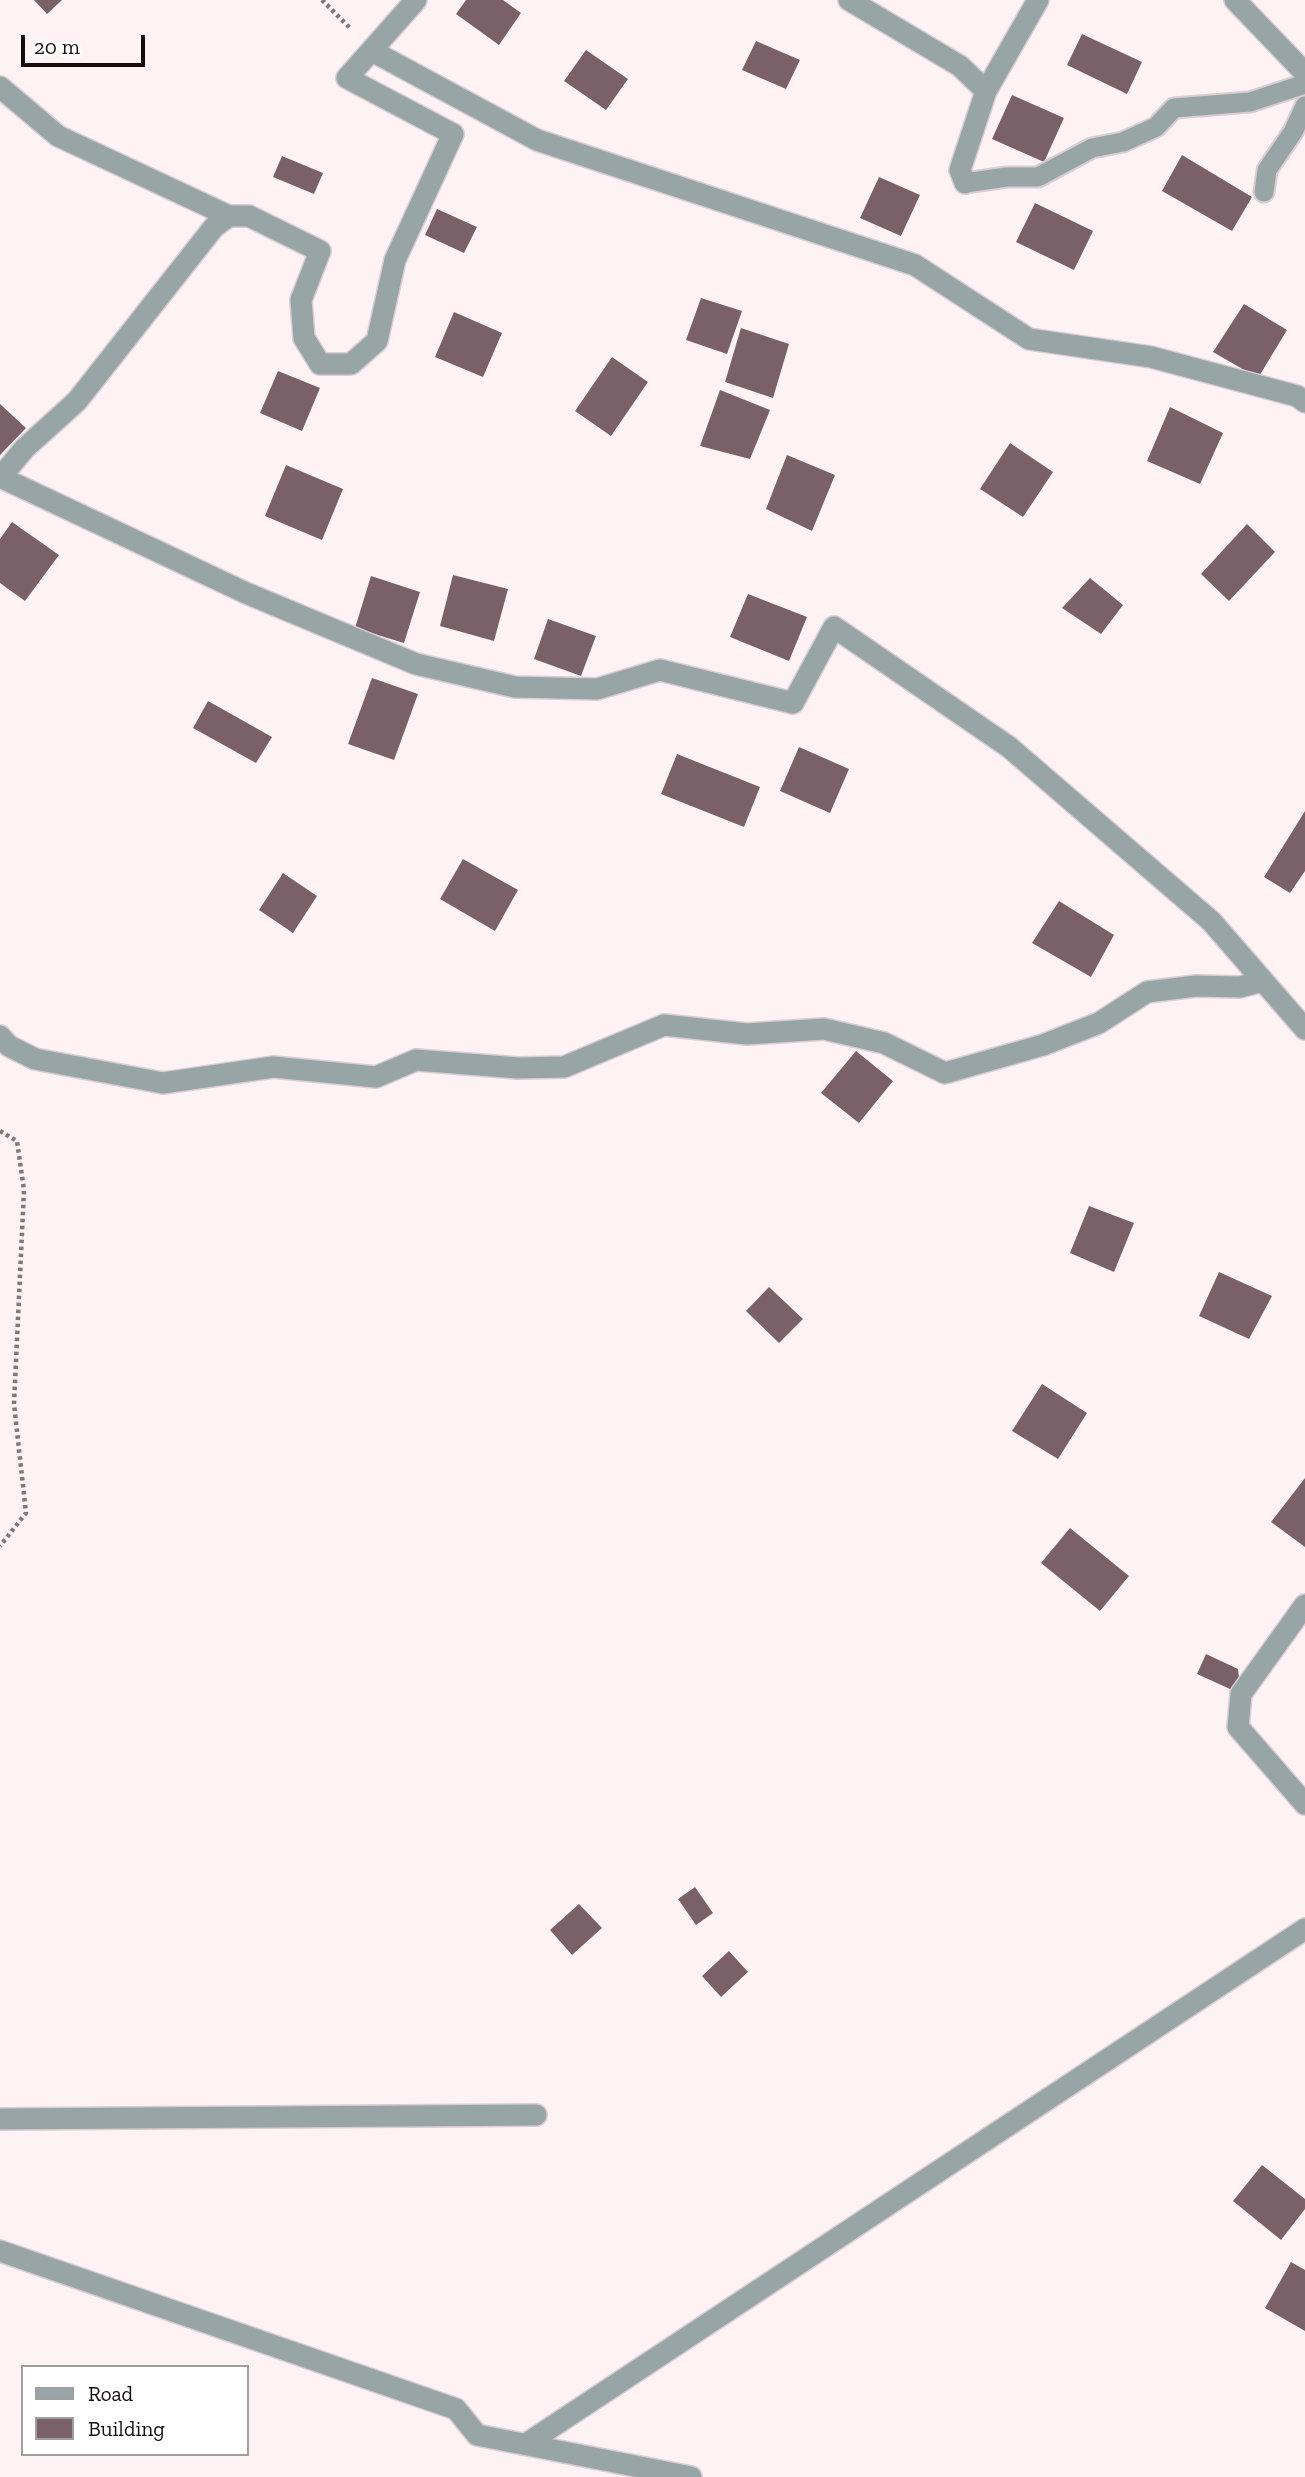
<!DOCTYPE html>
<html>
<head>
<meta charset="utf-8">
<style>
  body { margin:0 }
  #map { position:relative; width:1305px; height:2477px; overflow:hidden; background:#fef2f5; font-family:"Zilla Slab",serif }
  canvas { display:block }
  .legend { position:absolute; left:21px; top:2365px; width:228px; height:91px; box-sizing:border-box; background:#fff; border:2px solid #a19e9f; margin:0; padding:9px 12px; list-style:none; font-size:21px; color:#150c0f }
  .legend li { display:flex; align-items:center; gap:14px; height:35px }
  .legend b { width:35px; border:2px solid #a19e9f }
  .scale { position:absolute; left:21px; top:35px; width:124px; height:32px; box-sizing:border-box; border:4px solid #150c0f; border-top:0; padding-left:9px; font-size:21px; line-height:24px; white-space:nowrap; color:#150c0f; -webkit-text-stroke:5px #fff; paint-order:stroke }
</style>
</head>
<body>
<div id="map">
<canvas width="1305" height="2477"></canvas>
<ul class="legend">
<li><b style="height:9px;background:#97a5a7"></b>Road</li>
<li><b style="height:19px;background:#7a6169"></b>Building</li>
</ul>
<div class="scale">20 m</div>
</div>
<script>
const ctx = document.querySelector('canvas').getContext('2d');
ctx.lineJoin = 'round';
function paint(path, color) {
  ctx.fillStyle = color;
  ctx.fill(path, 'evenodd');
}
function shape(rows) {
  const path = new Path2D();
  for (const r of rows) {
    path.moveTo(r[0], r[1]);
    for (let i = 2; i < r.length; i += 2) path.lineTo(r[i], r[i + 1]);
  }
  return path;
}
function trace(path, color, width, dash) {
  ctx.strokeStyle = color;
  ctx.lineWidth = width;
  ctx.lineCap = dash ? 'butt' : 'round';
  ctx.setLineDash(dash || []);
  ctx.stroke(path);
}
paint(shape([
  [34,0,62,0,47,14],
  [466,0,503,0,521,13,499,45,456,14],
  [1082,34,1142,62,1127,94,1067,65],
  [756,41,800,60,786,89,742,70],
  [586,50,628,79,606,110,564,81],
  [1012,95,1064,118,1044,162,992,139],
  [1182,155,1252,197,1232,231,1162,191],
  [282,156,323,173,314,194,273,177],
  [879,177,920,195,901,236,860,218],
  [1035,203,1093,231,1074,270,1016,242],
  [437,209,477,227,464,253,425,235],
  [701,298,742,311,727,354,686,340],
  [1244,304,1287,330,1258,378,1213,352],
  [454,312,502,333,483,377,435,357],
  [741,328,789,344,773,398,725,382],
  [612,357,648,382,611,436,575,411],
  [278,371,320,388,302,431,260,413],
  [720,390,770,410,750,459,700,446],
  [0,404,26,428,0,455],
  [1170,407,1223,433,1200,484,1147,461],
  [1010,443,1053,472,1023,517,980,489],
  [787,455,835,475,812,531,766,509],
  [286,465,343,489,322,540,265,516],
  [12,522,59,555,25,601,0,583,0,539],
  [1247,524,1275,552,1229,601,1201,574],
  [453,575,508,589,494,641,440,626],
  [371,576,420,592,404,643,355,628],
  [1090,578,1123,605,1101,634,1062,608],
  [748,594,807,617,789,661,730,637],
  [548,619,596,636,581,676,534,659],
  [372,678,418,694,394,760,348,744],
  [208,701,272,737,256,763,193,728],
  [799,747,849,769,830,813,780,791],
  [677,754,760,787,744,827,661,794],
  [1305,811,1305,871,1290,893,1264,877],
  [463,859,518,890,495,931,440,899],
  [283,873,317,896,293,933,259,910],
  [1059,901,1114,935,1091,977,1032,943],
  [856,1051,893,1081,859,1123,821,1093],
  [1089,1206,1134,1223,1114,1272,1070,1253],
  [1219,1272,1272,1296,1249,1339,1199,1316],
  [769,1287,803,1319,779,1343,746,1311],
  [1042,1384,1087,1413,1058,1459,1012,1431],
  [1305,1478,1305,1547,1271,1522],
  [1070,1528,1129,1576,1100,1611,1041,1563],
  [1206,1654,1238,1669,1241,1694,1197,1674],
  [695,1887,713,1913,696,1925,678,1899],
  [579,1904,602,1928,572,1955,550,1930],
  [729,1951,748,1972,721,1997,702,1976],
  [1262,2165,1305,2199,1305,2209,1281,2240,1233,2201],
  [1291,2262,1305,2270,1305,2331,1265,2308]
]), '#7a6169');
const lane = shape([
  [965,183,1007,177,1038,177,1092,148,1123,142,1156,127,1174,108,1250,102,1305,84],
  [1264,192,1267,170,1293,132,1305,106]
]);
const street = shape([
  [849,0,960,66,986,91],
  [1235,0,1305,73],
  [372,51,537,140,915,265,1029,339,1151,357,1297,396,1305,402],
  [0,87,58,136,229,216],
  [965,183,960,170,986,91,1038,0],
  [0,477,246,593,416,664,515,687,597,689,660,670,793,703,834,627,1009,747,1211,921,1305,1029],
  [0,478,24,449,77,401,214,227,229,216,249,216,320,251,301,300,304,338,320,364,351,364,377,341,395,260,453,134,347,78,416,0],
  [0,1036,9,1046,35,1059,163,1083,273,1067,376,1077,416,1060,518,1068,564,1067,664,1025,747,1034,824,1029,884,1043,945,1073,1043,1045,1099,1023,1147,992,1196,986,1240,987,1263,981],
  [1305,1605,1241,1694,1238,1727,1305,1804],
  [0,2119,536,2115],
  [0,2251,456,2409,477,2435,691,2477],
  [526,2444,1305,1929]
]);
trace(lane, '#d9cdd0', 23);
trace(street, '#d9cdd0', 24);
trace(shape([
  [322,0,351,29],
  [0,1131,17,1141,24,1190,14,1404,26,1513,0,1546]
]), '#817679', 4.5, [3.5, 3.5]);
trace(lane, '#97a5a7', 19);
trace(street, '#97a5a7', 21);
</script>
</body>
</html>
